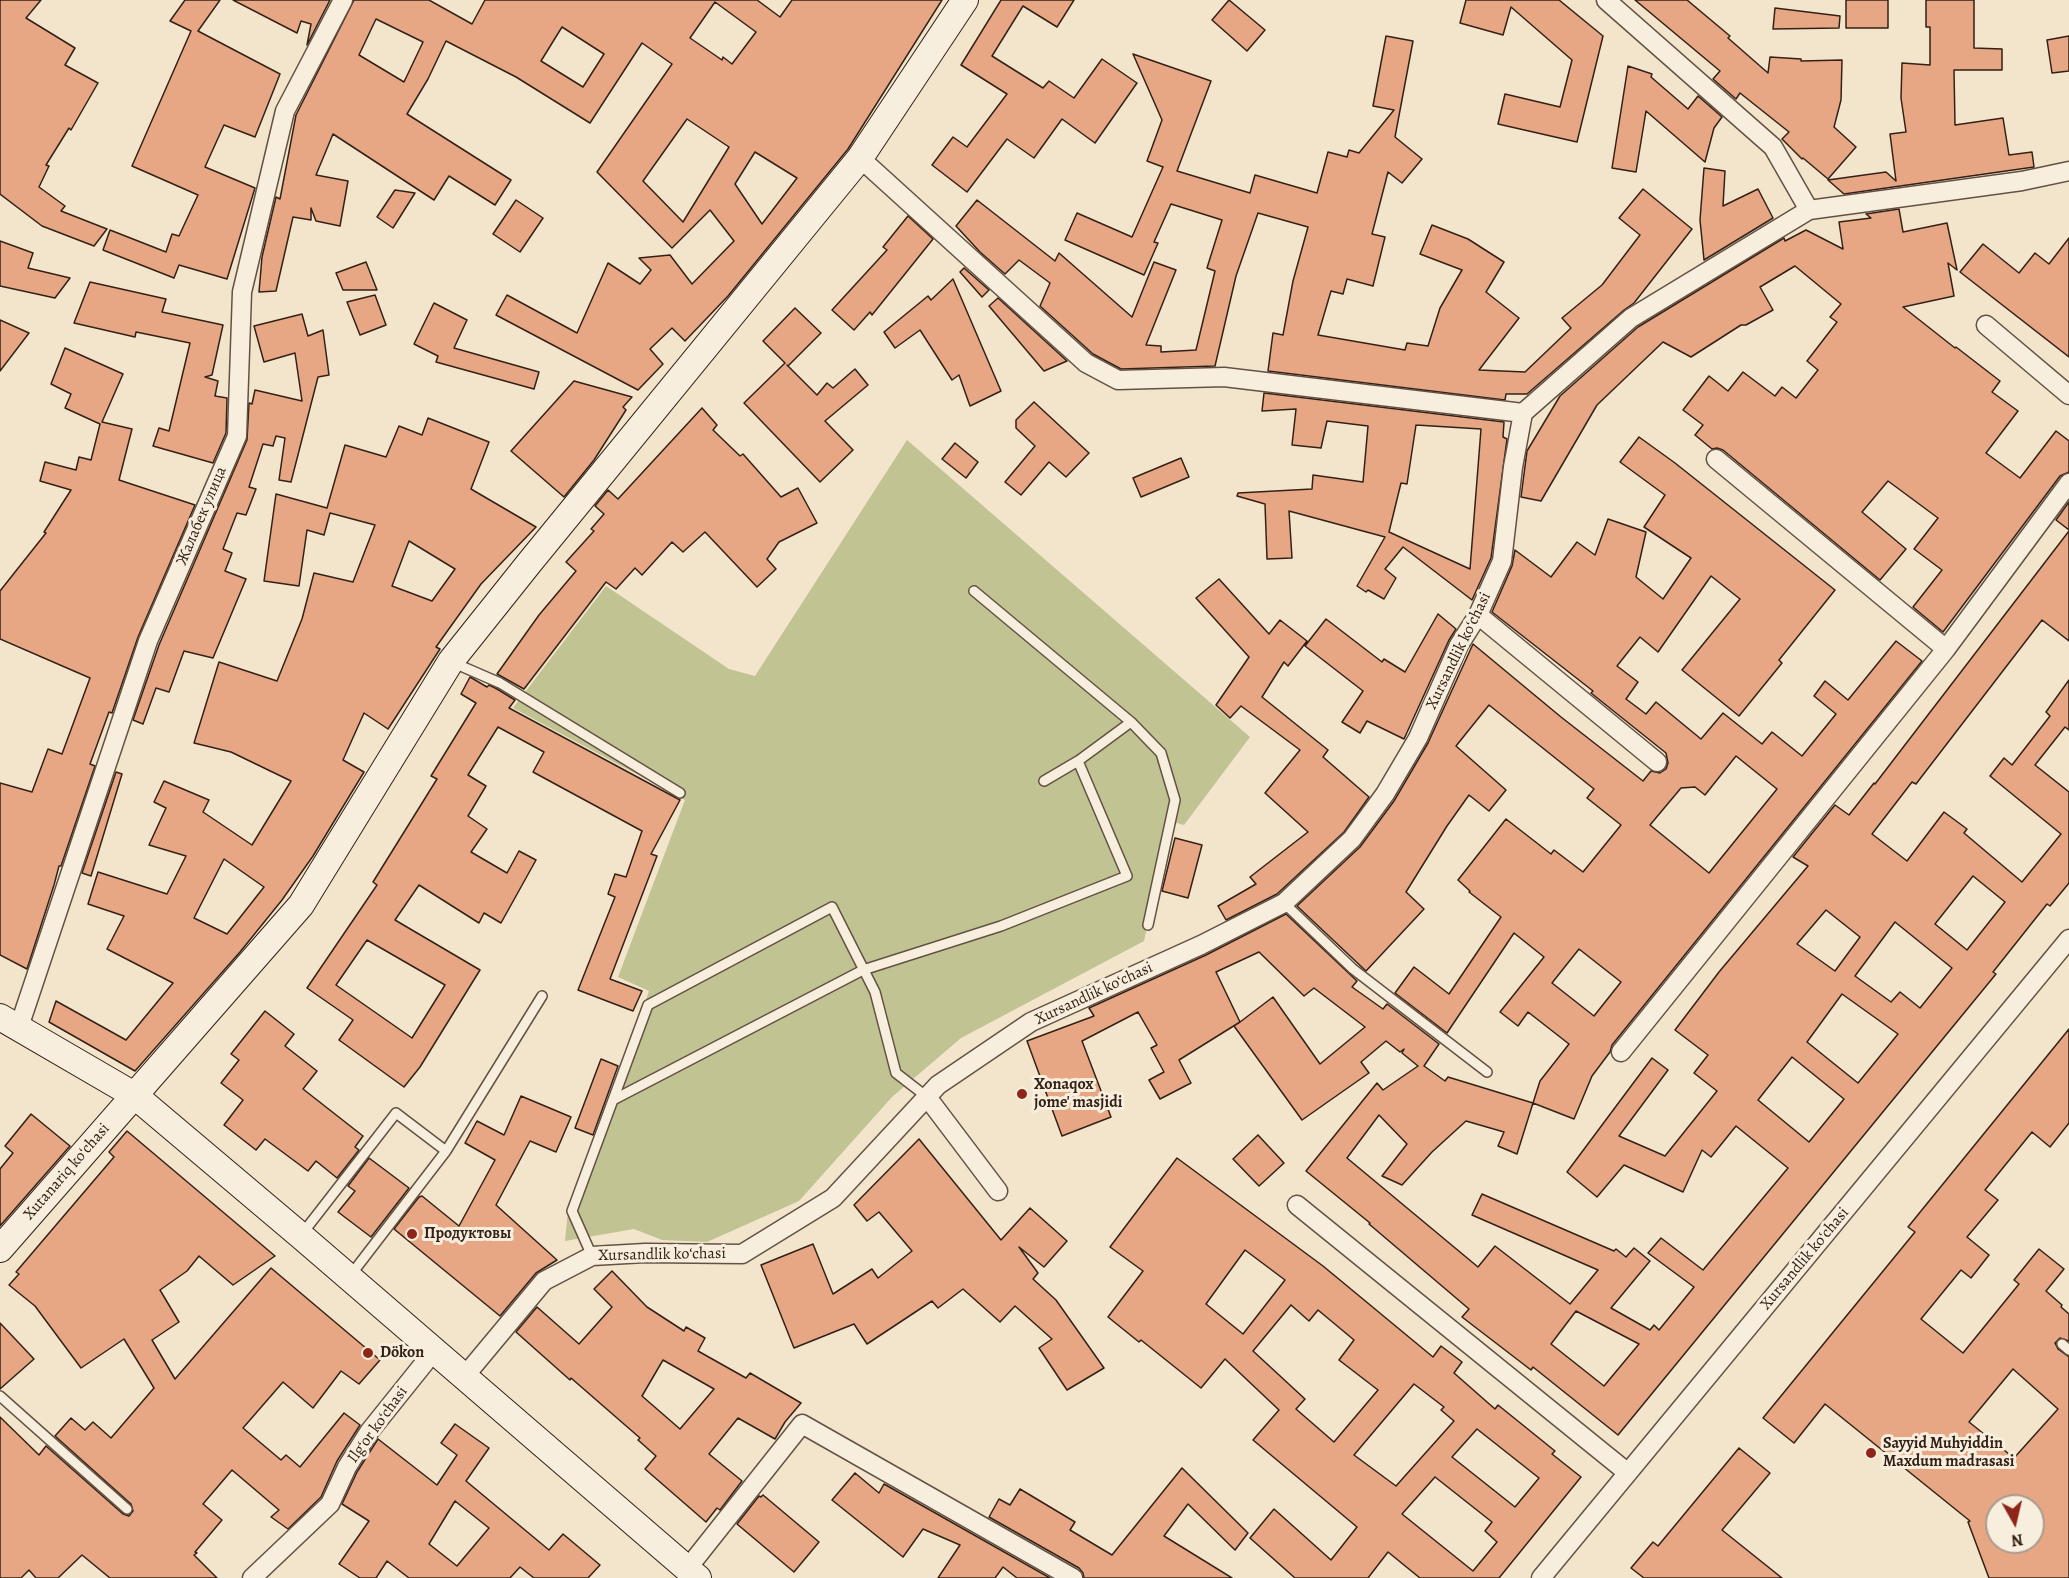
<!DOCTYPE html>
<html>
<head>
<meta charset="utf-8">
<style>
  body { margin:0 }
  #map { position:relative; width:2069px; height:1578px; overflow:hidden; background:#f3e5cb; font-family:Alegreya,serif }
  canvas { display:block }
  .north { position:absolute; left:1985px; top:1494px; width:60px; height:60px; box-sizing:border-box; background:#f7eedd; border:2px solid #a99c8e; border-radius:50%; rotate:172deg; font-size:16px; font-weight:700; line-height:24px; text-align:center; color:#332117 }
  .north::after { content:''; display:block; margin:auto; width:21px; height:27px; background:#8f2418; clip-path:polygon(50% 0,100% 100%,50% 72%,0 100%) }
</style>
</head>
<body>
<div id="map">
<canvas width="2069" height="1578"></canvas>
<div class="north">N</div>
</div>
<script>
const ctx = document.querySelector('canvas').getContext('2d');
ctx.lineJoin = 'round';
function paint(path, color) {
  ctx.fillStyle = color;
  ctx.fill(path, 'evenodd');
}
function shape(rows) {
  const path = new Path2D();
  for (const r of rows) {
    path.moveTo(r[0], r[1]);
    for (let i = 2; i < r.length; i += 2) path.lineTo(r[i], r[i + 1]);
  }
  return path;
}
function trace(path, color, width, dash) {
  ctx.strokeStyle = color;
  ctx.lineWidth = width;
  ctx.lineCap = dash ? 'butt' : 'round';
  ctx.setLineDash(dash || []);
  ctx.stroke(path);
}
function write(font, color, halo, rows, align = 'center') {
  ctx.font = font + ' Alegreya,serif';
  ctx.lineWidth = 6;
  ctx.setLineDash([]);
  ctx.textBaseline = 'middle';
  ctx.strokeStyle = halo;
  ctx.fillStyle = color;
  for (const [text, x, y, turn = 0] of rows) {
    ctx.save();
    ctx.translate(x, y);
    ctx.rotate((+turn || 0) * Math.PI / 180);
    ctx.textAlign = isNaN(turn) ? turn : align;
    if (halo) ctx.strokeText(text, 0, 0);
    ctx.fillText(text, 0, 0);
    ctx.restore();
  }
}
paint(shape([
  [907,440,1250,737,1184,825,1170,821,1144,941,961,1038,892,1097,799,1201,707,1242,662,1240,634,1229,565,1241,568,1211,596,1142,649,991,618,977,685,800,513,708,606,586,729,669,755,676]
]), '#c1c393');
const building = shape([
  [0,0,41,0,26,18,75,48,65,65,98,83,71,130,69,128,46,165,49,166,39,187,65,206,61,211,107,229,94,246,42,226,0,194,0,0],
  [185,0,220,0,198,31,280,74,255,137,224,125,205,167,255,188,227,279,179,265,174,278,103,250,110,230,166,252,172,234,179,236,198,195,132,166,191,31,170,21,185,0],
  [233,0,330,0,307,45,311,24,301,21,297,33,233,0],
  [354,0,429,0,472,24,485,0,757,0,780,17,792,0,942,0,848,149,728,296,685,341,672,328,650,349,663,364,638,390,496,315,507,295,577,333,608,263,640,284,651,270,639,258,670,255,692,284,734,241,710,210,672,248,597,172,672,64,642,43,590,123,516,77,446,41,428,79,407,114,511,180,495,205,449,176,434,200,333,134,316,175,348,181,340,226,316,221,311,208,311,220,293,217,276,291,259,292,262,257,276,197,280,199,296,115,354,0],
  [715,2,756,32,732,64,723,57,722,60,690,38,715,2],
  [376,19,423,42,404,82,359,55,376,19],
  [562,27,604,54,583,87,541,61,562,27],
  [687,119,729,147,683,222,643,181,687,119],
  [755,152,797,178,762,224,735,184,755,152],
  [1001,0,1074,0,1057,27,1023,6,992,56,1043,88,1049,81,1074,98,1102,59,1137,83,1095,143,1062,119,1034,158,1007,139,967,192,932,165,953,137,967,147,1007,94,961,65,1001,0],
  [1229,0,1265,30,1247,51,1212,20,1229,0],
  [1466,0,1559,0,1603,36,1577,142,1498,124,1505,94,1560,107,1572,60,1511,7,1503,35,1460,23,1466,0],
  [1635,0,1687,0,1730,36,1728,38,1768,73,1770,57,1801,59,1801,61,1842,60,1841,100,1834,127,1856,147,1828,179,1803,158,1802,159,1782,139,1789,132,1740,93,1736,99,1713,79,1720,71,1635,0],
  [1846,0,1888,0,1888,28,1846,28,1846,0],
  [1926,0,1974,0,1974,48,2002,49,2002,70,1954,70,1955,125,2003,118,2009,155,2032,152,2034,167,1844,194,1828,180,1886,172,1896,181,1890,134,1906,132,1901,98,1902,63,1930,65,1930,27,1926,27,1926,0],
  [1775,8,1840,16,1839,28,1773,29,1775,8],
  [1386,36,1413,41,1395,137,1422,159,1402,183,1388,172,1372,234,1385,237,1373,286,1347,279,1343,294,1331,291,1318,335,1405,350,1407,343,1428,346,1440,308,1462,270,1420,254,1432,225,1468,239,1504,262,1486,292,1519,318,1479,370,1525,372,1571,328,1562,318,1602,285,1640,235,1619,218,1643,189,1692,229,1634,303,1624,310,1527,394,1506,394,1505,400,1268,371,1273,333,1283,335,1293,281,1308,227,1258,213,1236,276,1215,366,1121,369,1093,354,1040,306,1050,283,1019,260,1005,274,980,252,956,226,977,200,1055,261,1059,253,1132,317,1154,262,1176,270,1146,345,1161,346,1161,352,1196,350,1215,271,1207,268,1222,220,1171,204,1154,242,1158,243,1144,275,1065,240,1077,213,1132,237,1163,167,1147,161,1162,120,1133,54,1211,81,1177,171,1250,193,1255,175,1317,193,1328,152,1347,157,1349,150,1359,153,1394,110,1373,106,1386,36],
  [2069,36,2069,71,2052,73,2047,40,2069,36],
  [1628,66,1652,74,1651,77,1688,109,1698,96,1722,117,1714,128,1705,162,1646,111,1636,172,1612,168,1628,66],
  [1704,168,1725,171,1723,206,1758,189,1773,218,1704,260,1700,220,1704,168],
  [395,190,415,193,393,228,377,217,395,190],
  [516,200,543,218,520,252,493,234,516,200],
  [1899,209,1903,232,1947,223,1957,270,1948,263,1954,296,1903,307,1955,348,1956,347,2000,381,1992,392,2018,411,1986,453,2020,478,2056,431,2069,441,2069,472,2060,476,1943,632,1913,607,1942,570,1914,549,1938,518,1888,481,1862,512,1906,549,1880,580,1723,450,1717,448,1712,449,1695,435,1703,425,1683,410,1709,376,1728,391,1743,372,1775,396,1782,387,1796,398,1818,370,1807,361,1837,322,1830,317,1841,304,1795,266,1760,287,1773,310,1746,325,1741,325,1691,357,1663,342,1597,405,1541,501,1521,497,1527,451,1560,396,1638,327,1784,238,1785,241,1806,230,1843,249,1839,222,1871,218,1866,214,1899,209],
  [908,216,933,239,872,315,870,312,854,330,832,310,887,250,883,247,908,216],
  [2069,238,2069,357,1960,272,1983,244,2019,273,2035,253,2049,264,2069,238],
  [0,241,33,253,28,268,70,278,55,298,0,286,0,241],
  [366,262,377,290,343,290,336,273,366,262],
  [964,268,989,290,982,297,960,272,964,268],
  [953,279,1001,391,970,406,959,375,952,380,920,330,895,348,884,332,928,296,931,300,953,279],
  [90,282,166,299,162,312,223,325,212,375,205,377,218,381,215,396,227,398,226,433,213,463,153,446,159,428,169,431,190,343,136,332,135,337,74,323,90,282],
  [375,295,386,325,360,335,347,302,375,295],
  [998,298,1067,361,1044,371,989,306,998,298],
  [434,303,467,320,454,348,539,372,534,389,436,362,438,356,414,344,434,303],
  [795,308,821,333,788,366,787,365,817,395,827,383,833,388,855,369,868,385,825,421,853,450,820,482,744,403,785,363,763,341,795,308],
  [302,314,308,336,323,330,329,375,318,377,291,482,279,480,285,438,276,436,273,446,263,444,249,487,256,489,246,515,237,513,223,549,232,553,225,571,246,579,213,658,184,651,169,692,156,688,143,724,133,720,159,645,247,440,249,403,252,404,255,390,302,401,295,353,264,362,254,326,302,314],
  [0,320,29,333,0,371,0,320],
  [65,348,123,374,102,422,132,429,119,480,195,505,138,637,112,713,109,712,90,764,95,766,61,866,59,866,54,885,27,969,0,955,0,783,32,792,48,749,62,754,90,678,0,639,0,591,46,533,44,532,71,490,40,481,45,462,76,470,79,457,91,460,100,424,65,408,71,394,51,384,65,348],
  [574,381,632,397,623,407,626,410,594,460,564,497,511,451,574,381],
  [1264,393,1504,422,1503,437,1507,439,1491,558,1472,600,1403,547,1385,569,1396,578,1384,599,1368,590,1366,592,1357,586,1385,537,1289,511,1292,558,1267,559,1265,504,1237,496,1238,493,1312,489,1313,475,1363,482,1368,426,1327,421,1321,448,1292,445,1296,409,1262,411,1264,393],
  [1416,425,1481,429,1470,569,1389,532,1401,483,1407,484,1416,425],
  [1034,402,1089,453,1066,477,1049,462,1021,495,1005,482,1035,446,1016,428,1016,420,1034,402],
  [702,408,717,425,713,430,740,456,743,454,781,497,798,488,817,523,779,542,767,559,776,569,757,587,705,532,683,552,672,542,642,575,635,568,616,589,606,582,524,689,497,674,539,615,576,571,566,562,594,531,591,529,604,514,595,506,608,490,618,499,702,408],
  [428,418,489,442,471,489,536,527,481,584,436,647,440,649,388,729,364,713,343,760,364,772,313,856,282,900,240,952,135,1071,49,1022,56,1001,126,1040,173,983,107,949,124,916,88,904,98,872,167,894,186,856,149,845,166,808,154,802,164,781,209,800,203,812,252,845,291,781,231,752,194,743,219,662,277,681,302,619,314,573,353,582,375,525,330,513,324,535,307,530,299,586,264,581,276,494,327,508,345,445,386,457,399,426,422,435,428,418],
  [409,541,455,569,432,601,392,586,409,541],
  [224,859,264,887,227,934,194,918,224,859],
  [1639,437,1675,463,1835,590,1779,660,1782,663,1739,716,1682,670,1740,599,1711,576,1658,652,1640,637,1617,666,1638,682,1626,699,1646,714,1656,702,1701,739,1723,713,1762,744,1772,732,1802,756,1836,714,1814,696,1825,681,1848,700,1896,641,1922,661,1612,1045,1610,1052,1592,1076,1574,1119,1533,1103,1540,1081,1569,1044,1528,1012,1518,1026,1500,1012,1544,957,1514,933,1447,1033,1395,993,1414,967,1449,994,1501,917,1469,892,1470,891,1458,880,1506,819,1551,854,1554,850,1583,872,1621,825,1587,798,1594,789,1489,705,1456,746,1506,790,1489,811,1469,795,1447,826,1406,892,1424,909,1366,971,1297,906,1360,847,1394,801,1428,743,1473,644,1561,717,1643,781,1651,771,1660,773,1666,769,1668,763,1666,753,1591,693,1593,691,1492,612,1512,566,1515,550,1551,577,1577,542,1595,555,1608,519,1646,532,1636,577,1663,599,1691,558,1644,527,1665,495,1620,462,1639,437],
  [1736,756,1777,789,1709,873,1650,825,1681,788,1695,787,1705,795,1736,756],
  [1579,949,1621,982,1594,1016,1552,983,1579,949],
  [955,443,978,462,966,478,942,459,955,443],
  [1181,458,1189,477,1141,497,1133,478,1181,458],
  [2069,502,2069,530,2056,520,2069,502],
  [2069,531,2069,641,2042,620,1916,784,1912,782,1872,834,1907,861,1944,812,1967,829,1964,833,2022,882,2061,834,1990,776,2004,758,2012,765,2050,716,2046,712,2069,680,2069,730,2065,727,2035,765,2069,792,2069,883,2050,906,2047,904,1993,972,1996,974,1618,1435,1533,1367,1531,1370,1462,1317,1469,1309,1369,1224,1370,1223,1306,1171,1377,1083,1383,1090,1418,1066,1402,1053,1404,1049,1400,1052,1386,1041,1361,1062,1369,1073,1302,1120,1234,1026,1240,1022,1179,1060,1191,1083,1160,1099,1149,1080,1164,1072,1151,1048,1157,1045,1138,1012,1082,1041,1111,1117,1062,1136,1027,1041,1094,1016,1089,1008,1206,955,1286,914,1357,981,1352,987,1383,1009,1387,1004,1439,1044,1424,1066,1445,1081,1448,1077,1533,1103,1517,1154,1498,1146,1504,1132,1466,1121,1432,1152,1402,1185,1382,1176,1407,1144,1379,1115,1347,1158,1478,1267,1495,1246,1570,1304,1598,1270,1472,1215,1482,1194,1614,1251,1616,1249,1626,1257,1634,1248,1650,1261,1611,1308,1650,1330,1654,1325,1659,1330,1694,1287,1648,1253,1661,1238,1703,1270,1788,1168,1736,1126,1711,1157,1702,1150,1683,1192,1624,1165,1597,1197,1567,1172,1652,1058,1668,1070,1619,1136,1665,1156,1717,1091,1694,1073,1708,1055,1675,1030,1719,972,1808,866,1793,857,1835,805,1849,815,1874,783,1875,784,2069,531],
  [1973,876,2005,902,1967,950,1935,924,1973,876],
  [1826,910,1860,937,1835,971,1797,944,1826,910],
  [1895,922,1952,968,1920,1008,1900,992,1891,1002,1855,976,1895,922],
  [1259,952,1304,996,1314,988,1365,1027,1320,1064,1273,997,1240,1022,1216,972,1259,952],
  [1842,994,1898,1034,1858,1083,1807,1042,1842,994],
  [1792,1057,1844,1099,1809,1142,1758,1100,1792,1057],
  [1576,1311,1639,1344,1604,1386,1551,1344,1576,1311],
  [1219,579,1269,634,1280,620,1307,641,1288,666,1284,662,1262,697,1328,750,1323,757,1369,797,1344,832,1277,894,1226,920,1218,906,1256,884,1250,877,1308,832,1265,793,1300,750,1241,706,1230,718,1216,705,1249,657,1196,598,1219,579],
  [1438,614,1456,629,1449,640,1404,739,1367,721,1360,733,1342,722,1363,691,1305,646,1326,619,1382,662,1384,659,1405,672,1438,614],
  [470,677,487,687,489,685,497,689,515,700,509,708,680,800,651,854,657,856,610,979,642,991,633,1011,578,990,615,897,608,894,615,874,626,877,642,831,533,772,544,752,498,727,468,775,486,786,468,816,487,829,471,852,507,873,519,851,536,860,501,923,484,913,479,923,419,885,395,920,480,970,420,1067,404,1087,339,1040,353,1020,307,988,377,885,373,882,437,779,431,776,476,703,461,694,470,677],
  [367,940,445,985,412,1038,336,985,367,940],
  [116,772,122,774,91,876,82,873,116,772],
  [1175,838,1202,845,1188,898,1162,891,1175,838],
  [265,1011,294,1034,285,1046,317,1071,303,1089,363,1136,355,1147,359,1150,337,1178,316,1161,308,1171,265,1139,256,1150,224,1125,243,1100,221,1083,239,1060,231,1054,265,1011],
  [2069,1029,2069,1123,2050,1147,2032,1132,1985,1190,1998,1200,1967,1237,1989,1255,1971,1278,1961,1270,1921,1319,1963,1353,2019,1284,2014,1280,2039,1249,2064,1269,2046,1291,2062,1305,2061,1307,2069,1314,2069,1341,2060,1338,2055,1343,2058,1349,2069,1357,2069,1578,1989,1578,1968,1522,1970,1521,1825,1404,1794,1443,1763,1418,1915,1232,1908,1227,2069,1029],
  [2013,1369,2058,1409,2014,1458,1969,1422,2013,1369],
  [1997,1506,2033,1506,2033,1542,1997,1542,1997,1506],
  [601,1059,618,1066,593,1135,575,1128,601,1059],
  [521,1096,571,1117,556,1152,530,1141,496,1205,557,1260,536,1273,500,1316,394,1229,419,1197,422,1196,459,1226,495,1160,465,1143,477,1121,504,1135,521,1096],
  [31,1114,70,1146,0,1226,0,1169,13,1153,5,1146,31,1114],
  [127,1131,275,1256,233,1285,199,1256,187,1271,160,1290,179,1322,152,1340,175,1379,271,1268,380,1360,359,1384,341,1371,313,1408,283,1382,243,1428,281,1460,286,1455,300,1467,344,1413,360,1425,337,1461,321,1497,288,1529,271,1517,279,1510,232,1470,203,1504,222,1520,195,1552,197,1553,194,1555,217,1578,110,1578,82,1555,58,1578,36,1578,29,1570,21,1578,0,1578,0,1417,39,1455,46,1446,123,1514,129,1516,133,1511,131,1504,55,1436,71,1418,85,1430,93,1422,111,1438,154,1388,124,1339,81,1368,35,1306,9,1285,19,1274,16,1272,114,1157,109,1152,127,1131],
  [1258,1135,1284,1163,1259,1186,1233,1159,1258,1135],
  [919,1139,1001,1240,1030,1208,1067,1241,1044,1267,1019,1247,1038,1273,1033,1279,1056,1300,1104,1368,1067,1390,1039,1348,1052,1339,1015,1306,1000,1322,963,1289,938,1308,932,1301,867,1344,854,1324,794,1348,761,1265,813,1244,833,1294,872,1269,878,1278,912,1251,879,1212,867,1221,854,1205,919,1139],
  [369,1158,409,1188,371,1237,338,1212,355,1191,348,1186,369,1158],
  [1177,1158,1323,1266,1433,1357,1441,1346,1462,1362,1454,1373,1495,1409,1498,1405,1555,1451,1552,1454,1581,1477,1499,1578,1420,1578,1388,1552,1368,1578,1295,1578,1250,1538,1274,1509,1331,1560,1357,1527,1253,1440,1279,1410,1225,1359,1201,1388,1141,1340,1139,1342,1108,1317,1143,1271,1110,1247,1177,1158],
  [1245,1250,1285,1280,1243,1334,1206,1304,1245,1250],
  [1291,1305,1309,1321,1318,1310,1354,1340,1339,1360,1378,1390,1334,1442,1296,1409,1305,1399,1253,1351,1291,1305],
  [1414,1384,1444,1407,1441,1410,1454,1421,1396,1486,1354,1455,1414,1384],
  [1477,1429,1539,1478,1515,1507,1452,1457,1477,1429],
  [1435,1477,1492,1522,1485,1531,1497,1542,1473,1571,1402,1514,1435,1477],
  [612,1271,647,1307,684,1331,686,1327,705,1338,698,1351,746,1378,750,1373,801,1403,785,1422,775,1439,738,1418,709,1454,742,1481,720,1510,717,1508,706,1522,645,1469,656,1456,638,1440,640,1438,571,1378,570,1380,516,1332,537,1307,579,1344,612,1307,594,1289,612,1271],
  [663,1360,714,1389,680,1429,642,1396,663,1360],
  [0,1323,34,1359,0,1389,0,1323],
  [455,1424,489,1448,466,1481,549,1550,563,1534,600,1565,588,1578,534,1578,520,1567,510,1578,409,1578,387,1561,376,1578,360,1578,339,1564,369,1521,342,1504,357,1472,378,1439,437,1485,457,1455,441,1443,455,1424],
  [455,1501,489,1528,457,1566,429,1544,455,1501],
  [1739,1448,1770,1473,1722,1530,1782,1578,1644,1578,1631,1568,1653,1542,1658,1546,1739,1448],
  [1182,1468,1248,1533,1235,1550,1188,1504,1164,1536,1232,1578,1084,1578,1083,1573,1079,1568,989,1517,999,1499,1010,1505,1020,1489,1075,1522,1070,1530,1112,1555,1182,1468],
  [855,1473,879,1493,884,1484,1050,1578,1017,1578,1003,1567,995,1578,938,1578,960,1545,923,1529,903,1557,832,1500,855,1473],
  [763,1495,819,1542,794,1572,737,1524,759,1496,761,1497,763,1495]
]);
paint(building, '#e7a785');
trace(building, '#332117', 1.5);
const lane = shape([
  [974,591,1131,722,1078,761,1044,781],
  [454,663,500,683,680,793],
  [1131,722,1161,753,1175,800,1148,925],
  [1284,903,1353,969,1487,1072],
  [613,1100,863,970,1001,926,1127,876,1078,761],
  [446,1151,542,996],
  [302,1234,396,1113,446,1151,350,1276],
  [592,1256,572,1211,648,1005,832,907,875,992,896,1073,927,1097],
  [2062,1344,2069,1350],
  [0,1396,127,1509]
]);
const street = shape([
  [1606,0,1773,147,1809,210],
  [860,158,1086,363,1118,380,1224,377,1523,413,1631,318,1809,210,2022,181,2069,171],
  [1986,325,2069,395],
  [1716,459,1946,649],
  [1478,615,1657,762],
  [19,1027,148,641,237,436,242,292,285,111,343,0],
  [1621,1052,1946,649,2069,483],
  [927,1097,998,1191],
  [1297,1205,1628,1473],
  [464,1377,544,1281,592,1256,645,1253,742,1254,833,1198,938,1085,1031,1022,1201,945,1284,903,1352,839,1385,794,1418,738,1459,645,1478,615,1502,561,1513,467,1523,413],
  [687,1569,802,1424,1073,1578],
  [252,1578,330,1504,347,1467,369,1432,434,1351],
  [1541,1578,2069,939]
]);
const secondary = shape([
  [0,1017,134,1095,301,1236,698,1578],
  [0,1249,301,905,451,661,530,562,860,158,965,0]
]);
trace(lane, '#635244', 12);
trace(street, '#635244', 21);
trace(secondary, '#332117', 28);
trace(lane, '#f7eedd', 9);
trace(street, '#f7eedd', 18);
trace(secondary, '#f7eedd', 26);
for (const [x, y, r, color] of [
  [1022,1094,6,"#8f2418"],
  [412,1234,6,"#8f2418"],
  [368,1353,6,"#8f2418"],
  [1871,1453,6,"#8f2418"]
]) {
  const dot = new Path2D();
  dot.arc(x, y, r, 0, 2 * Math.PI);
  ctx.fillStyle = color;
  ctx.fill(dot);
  trace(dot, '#f7eedd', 2);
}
write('16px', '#332117', '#f7eedd', [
  ["Жалабек улица",202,516,-67],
  ["Xursandlik koʻchasi",1459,651,-64],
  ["Xursandlik koʻchasi",1094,994,-25],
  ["Xutanariq koʻchasi",67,1172,-49],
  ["Xursandlik koʻchasi",662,1255,-1],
  ["Xursandlik koʻchasi",1805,1259,-50],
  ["Ilgʻor koʻchasi",378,1425,-54]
]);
write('bold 16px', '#332117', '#f7eedd', [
  ["Xonaqox",1034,1085],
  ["jome' masjidi",1034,1103],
  ["Продуктовы",424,1234],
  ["Dökon",380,1353],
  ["Sayyid Muhyiddin",1883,1444],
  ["Maxdum madrasasi",1883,1462]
], 'left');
</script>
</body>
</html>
